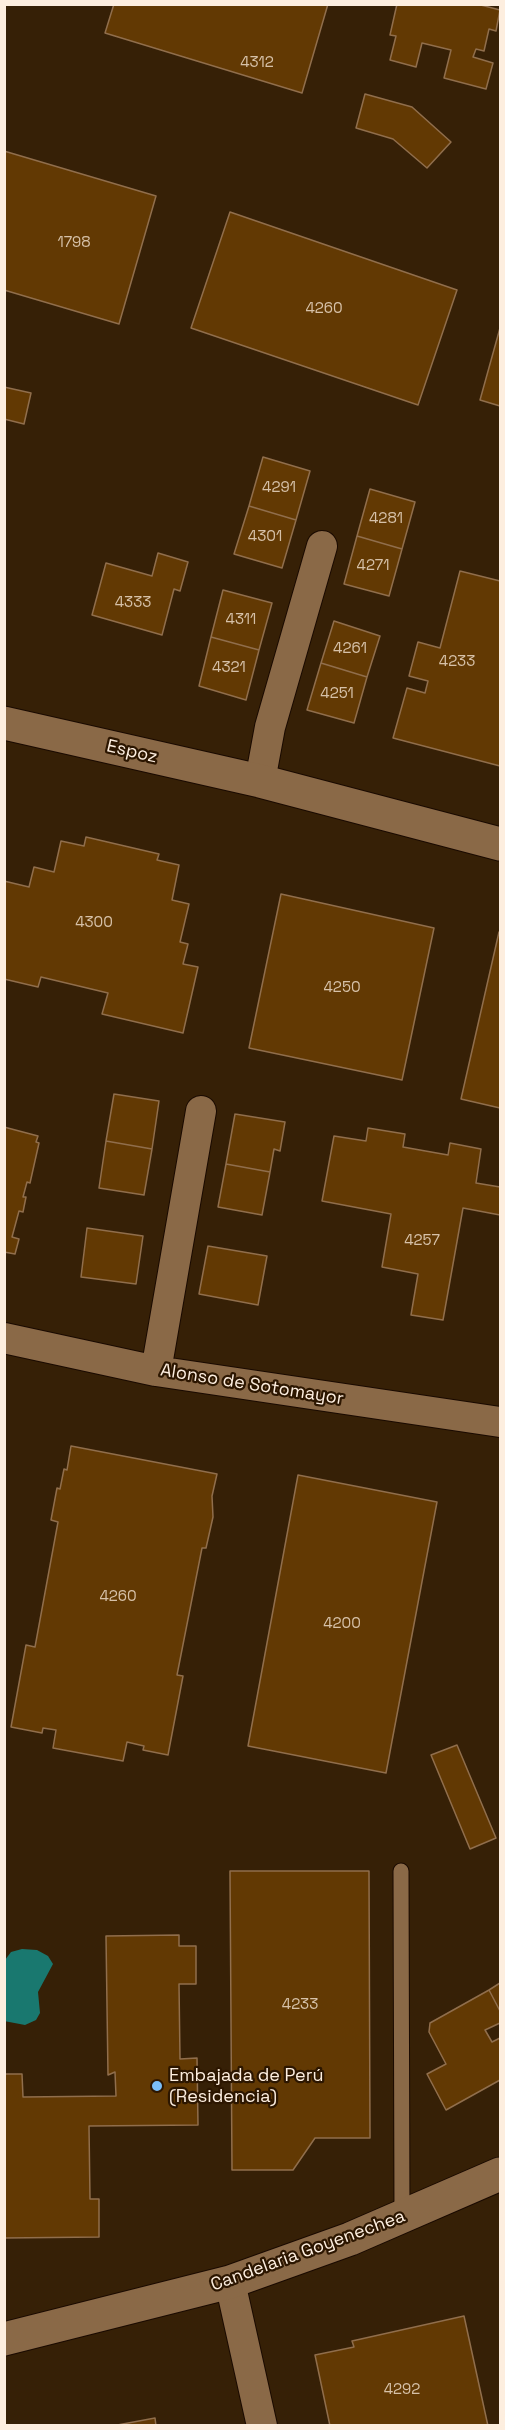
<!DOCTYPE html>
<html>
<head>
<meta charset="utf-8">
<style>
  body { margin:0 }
  #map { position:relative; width:505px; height:2430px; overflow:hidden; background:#362006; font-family:"Space Grotesk",sans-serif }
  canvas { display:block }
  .frame { position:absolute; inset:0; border:6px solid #fdeedf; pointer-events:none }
</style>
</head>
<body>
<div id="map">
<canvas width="505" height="2430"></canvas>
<div class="frame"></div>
</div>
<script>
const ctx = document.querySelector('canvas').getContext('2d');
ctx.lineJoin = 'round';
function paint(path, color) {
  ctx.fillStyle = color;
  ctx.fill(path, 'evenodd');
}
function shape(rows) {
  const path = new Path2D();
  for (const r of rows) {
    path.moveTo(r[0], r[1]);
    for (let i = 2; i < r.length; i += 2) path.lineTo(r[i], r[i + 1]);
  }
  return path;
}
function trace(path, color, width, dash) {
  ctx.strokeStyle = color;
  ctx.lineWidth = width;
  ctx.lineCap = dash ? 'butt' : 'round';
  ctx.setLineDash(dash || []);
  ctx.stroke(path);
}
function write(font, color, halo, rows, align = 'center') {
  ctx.font = font + ' "Space Grotesk",sans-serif';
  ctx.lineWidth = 4.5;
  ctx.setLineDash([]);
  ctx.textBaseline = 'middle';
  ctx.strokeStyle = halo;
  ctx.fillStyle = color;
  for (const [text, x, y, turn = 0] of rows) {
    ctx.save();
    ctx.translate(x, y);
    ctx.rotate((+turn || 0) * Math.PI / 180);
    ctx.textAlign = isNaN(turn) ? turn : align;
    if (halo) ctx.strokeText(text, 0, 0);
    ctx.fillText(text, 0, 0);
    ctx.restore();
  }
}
paint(shape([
  [22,1949,37,1950,48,1956,53,1964,38,1992,40,2013,36,2020,25,2025,4,2021,5,1960,11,1952]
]), '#19786f');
const building = shape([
  [114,4,328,4,302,93,105,33,114,4],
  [397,4,477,4,500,10,496,31,489,29,484,51,476,49,473,57,493,63,486,89,444,78,451,50,422,43,416,67,390,60,396,36,390,35,397,4],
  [365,94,412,107,451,142,427,168,393,139,356,128,365,94],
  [4,151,156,196,119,324,4,290,4,151],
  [230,212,457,290,418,405,191,328,230,212],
  [500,328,500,406,480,400,500,328],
  [4,387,31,393,24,424,4,419,4,387],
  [263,457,310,471,296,520,249,506,263,457],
  [370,489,415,502,402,549,357,536,370,489],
  [249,506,296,520,282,568,234,554,249,506],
  [357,536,402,549,389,596,344,584,357,536],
  [158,553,188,562,180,591,174,589,162,635,92,615,106,563,152,576,158,553],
  [460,571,500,581,500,766,393,738,407,688,425,693,428,681,409,676,418,642,440,648,460,571],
  [223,590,272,603,259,650,211,637,223,590],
  [334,621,380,636,367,677,321,663,334,621],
  [211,637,259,650,246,700,199,686,211,637],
  [321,663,367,677,354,723,307,710,321,663],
  [86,837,159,854,157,860,179,865,172,900,189,904,180,942,188,944,183,964,198,967,183,1033,102,1014,108,993,41,977,38,987,4,979,4,881,29,887,34,867,54,872,61,841,84,846,86,837],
  [281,894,434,928,402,1080,249,1048,281,894],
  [499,932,500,932,500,1108,461,1099,499,932],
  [114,1094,159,1101,152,1149,106,1141,114,1094],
  [235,1114,285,1122,280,1151,274,1149,270,1172,226,1164,235,1114],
  [4,1127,38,1136,36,1142,39,1143,30,1183,27,1182,23,1197,26,1197,23,1212,19,1211,12,1237,19,1239,15,1254,4,1252,4,1127],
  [368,1128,405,1134,403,1147,448,1155,450,1143,481,1149,476,1183,500,1187,500,1215,463,1208,443,1320,411,1315,418,1274,382,1267,391,1214,322,1201,334,1136,366,1141,368,1128],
  [106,1141,152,1149,144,1195,99,1188,106,1141],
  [226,1164,270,1172,262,1215,218,1207,226,1164],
  [87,1228,143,1236,136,1284,81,1277,87,1228],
  [208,1246,267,1256,258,1305,199,1294,208,1246],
  [71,1446,217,1474,212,1496,213,1517,206,1548,202,1548,177,1675,183,1676,168,1755,143,1750,144,1746,127,1742,123,1761,53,1748,56,1730,43,1728,42,1733,11,1727,26,1645,35,1647,58,1522,51,1520,57,1488,60,1489,64,1469,67,1470,71,1446],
  [298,1475,437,1502,386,1773,248,1746,298,1475],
  [457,1745,496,1838,470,1849,431,1755,457,1745],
  [230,1871,369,1871,370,2138,315,2138,293,2170,232,2170,230,1871],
  [179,1935,179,1946,196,1946,196,1984,179,1984,180,2059,197,2058,198,2125,89,2126,90,2199,99,2199,99,2237,4,2238,4,2074,22,2074,23,2097,116,2096,115,2072,108,2075,106,1936,179,1935],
  [500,1983,500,2011,489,1990,500,1983],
  [489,1990,500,2011,500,2023,485,2030,492,2042,500,2038,500,2080,446,2110,427,2074,446,2064,429,2032,430,2023,489,1990],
  [464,2316,488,2426,330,2426,315,2355,354,2347,352,2341,464,2316],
  [155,2418,156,2426,112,2426,155,2418]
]);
paint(building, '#623903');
trace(building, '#906e4c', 1.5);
const lane = shape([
  [401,1871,402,2217]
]);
const street = shape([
  [260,781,270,727,322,546],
  [4,1338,156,1371,500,1422],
  [156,1371,201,1111],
  [230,2282,262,2426]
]);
const secondary = shape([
  [4,723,260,781,500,844],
  [4,2339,230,2282,350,2239,500,2174]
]);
trace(lane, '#1a0a00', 17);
trace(street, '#1a0a00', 32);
trace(secondary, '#1a0a00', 35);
trace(lane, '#8a6947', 15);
trace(street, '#8a6947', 30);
trace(secondary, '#8a6947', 33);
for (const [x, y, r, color] of [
  [157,2086,6,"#7bbef8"]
]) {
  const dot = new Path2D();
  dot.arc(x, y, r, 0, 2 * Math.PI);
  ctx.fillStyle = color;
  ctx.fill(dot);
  trace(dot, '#2c1600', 2);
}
write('15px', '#d6c1a8', null, [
  ["4312",257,63],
  ["1798",74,243],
  ["4260",324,309],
  ["4291",279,488],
  ["4281",386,519],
  ["4301",265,537],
  ["4271",373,566],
  ["4333",133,603],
  ["4311",241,620],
  ["4261",350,649],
  ["4233",457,662],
  ["4321",229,668],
  ["4251",337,694],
  ["4300",94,923],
  ["4250",342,988],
  ["4257",422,1241],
  ["4260",118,1597],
  ["4200",342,1624],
  ["4233",300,2005],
  ["4292",402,2390]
]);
write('18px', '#fdeedf', '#2c1600', [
  ["Espoz",132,752,13],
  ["Alonso de Sotomayor",252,1385,9],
  ["Candelaria Goyenechea",308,2251,-20]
]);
write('18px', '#fdeedf', '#2c1600', [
  ["Embajada de Perú",169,2076],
  ["(Residencia)",169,2097]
], 'left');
</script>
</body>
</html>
